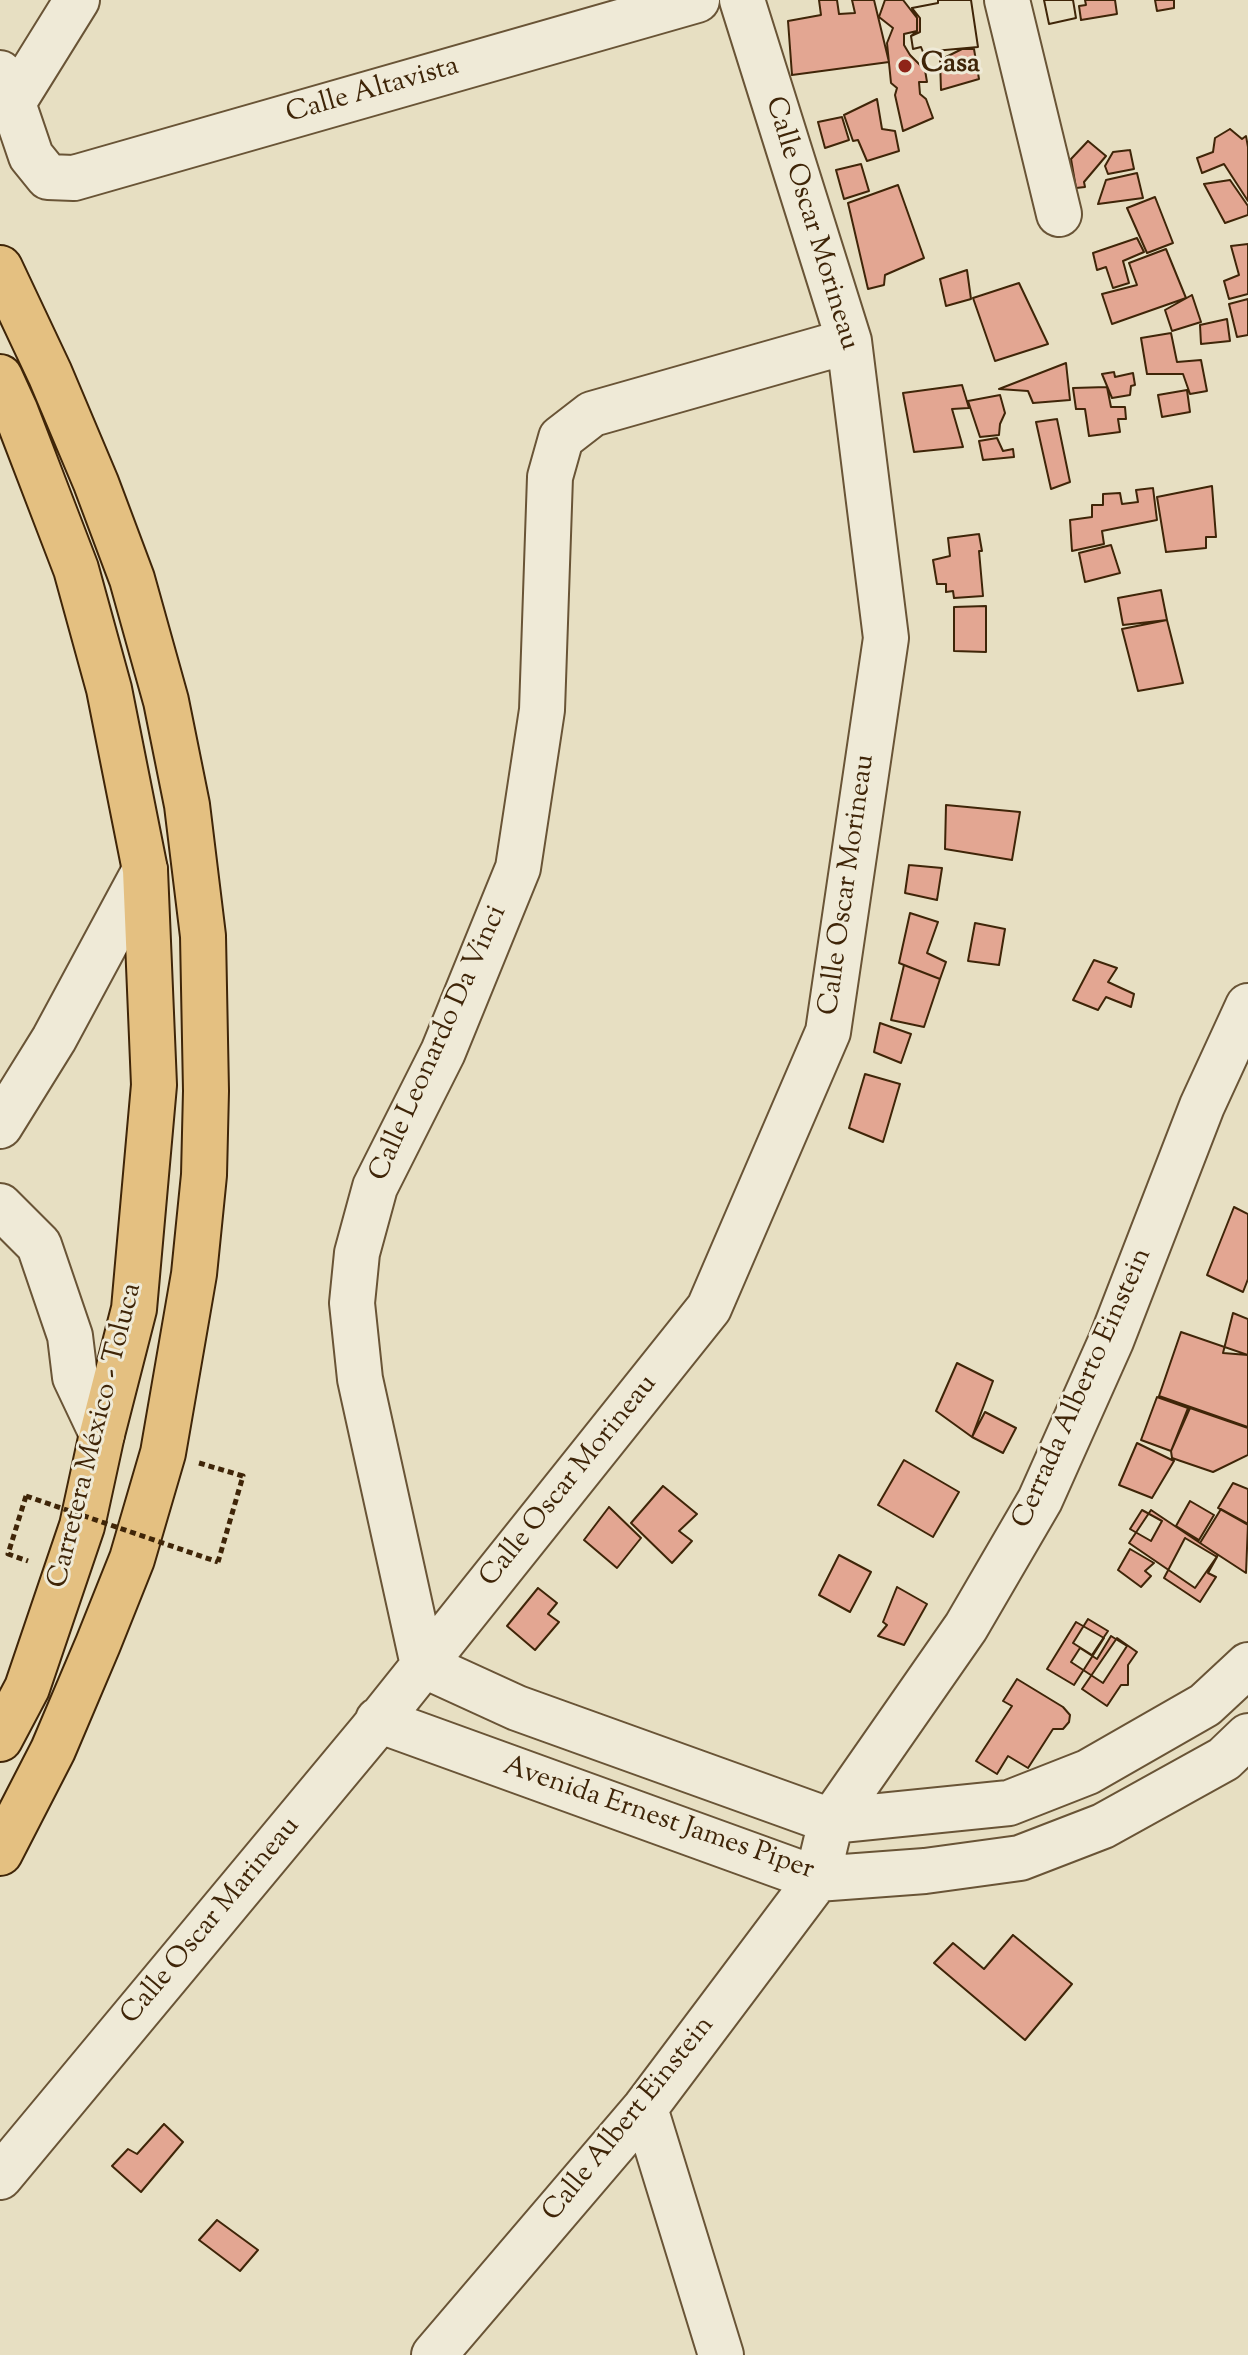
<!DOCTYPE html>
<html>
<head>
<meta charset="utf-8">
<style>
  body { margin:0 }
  canvas { display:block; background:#e7dfc2 }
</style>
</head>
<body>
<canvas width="1248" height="2355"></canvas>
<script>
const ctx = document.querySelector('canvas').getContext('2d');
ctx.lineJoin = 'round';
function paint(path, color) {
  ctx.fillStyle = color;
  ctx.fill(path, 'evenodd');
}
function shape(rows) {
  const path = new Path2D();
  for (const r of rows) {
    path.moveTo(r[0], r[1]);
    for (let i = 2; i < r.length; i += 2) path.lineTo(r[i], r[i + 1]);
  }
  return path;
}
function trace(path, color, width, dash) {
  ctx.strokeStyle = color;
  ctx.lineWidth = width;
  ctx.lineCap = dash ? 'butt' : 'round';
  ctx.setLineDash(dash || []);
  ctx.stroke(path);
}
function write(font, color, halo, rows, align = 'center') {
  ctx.font = font + ' "Sorts Mill Goudy",serif';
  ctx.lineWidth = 6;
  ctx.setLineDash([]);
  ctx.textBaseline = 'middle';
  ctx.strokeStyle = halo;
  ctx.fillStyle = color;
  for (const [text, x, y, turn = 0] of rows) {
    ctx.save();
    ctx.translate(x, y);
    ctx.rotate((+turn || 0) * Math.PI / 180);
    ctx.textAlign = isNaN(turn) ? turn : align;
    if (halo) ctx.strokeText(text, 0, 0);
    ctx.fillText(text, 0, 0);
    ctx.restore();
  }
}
const building = shape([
  [819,0,837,0,839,14,855,13,852,0,874,0,889,62,792,75,788,21,821,15,819,0],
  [885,0,903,0,917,18,917,31,904,34,904,45,910,55,925,70,927,82,919,82,920,94,926,99,933,118,903,131,895,95,897,88,891,83,887,43,893,28,879,17,885,0],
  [938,0,971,0,978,47,923,52,921,47,913,49,911,36,920,32,920,18,912,8,938,3,938,0],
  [938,0,971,0,978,47,923,52,921,47,913,49,911,36,917,31,917,18,912,8,938,3,938,0],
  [1044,0,1073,0,1076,18,1049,24,1044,0],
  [1044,0,1073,0,1076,18,1049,24,1044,0],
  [1085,0,1115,0,1117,14,1081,20,1079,6,1086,5,1085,0],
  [1155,0,1174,0,1174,8,1157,11,1155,0],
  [962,49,974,49,979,79,941,90,940,60,962,49],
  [877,99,882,129,895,131,899,151,867,161,858,140,853,141,844,115,877,99],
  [842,117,849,140,825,148,818,122,842,117],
  [1230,129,1242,139,1246,136,1248,147,1248,201,1224,164,1202,173,1197,158,1213,152,1215,138,1230,129],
  [1088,141,1106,156,1084,182,1085,187,1076,188,1071,159,1088,141],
  [1130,150,1134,169,1108,174,1105,166,1113,152,1130,150],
  [861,164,869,191,844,199,836,170,861,164],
  [1137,173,1143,198,1098,204,1106,180,1137,173],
  [1230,180,1248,206,1248,215,1225,223,1204,184,1230,180],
  [898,185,924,258,885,275,884,285,868,289,848,203,898,185],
  [1155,197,1173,243,1147,253,1127,208,1155,197],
  [1137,238,1144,252,1123,261,1129,283,1113,288,1106,267,1097,270,1093,253,1137,238],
  [1248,244,1248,294,1229,299,1224,281,1239,275,1231,246,1248,244],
  [1166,249,1186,298,1112,324,1102,294,1137,285,1129,263,1166,249],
  [967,270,971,299,946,306,940,279,967,270],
  [1019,283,1048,344,995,361,973,298,1019,283],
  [1192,295,1201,322,1172,331,1165,310,1192,295],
  [1248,299,1248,335,1237,337,1229,304,1248,299],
  [1227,319,1230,341,1201,344,1200,325,1227,319],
  [1171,333,1177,362,1201,360,1207,391,1190,394,1183,374,1147,374,1141,338,1171,333],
  [1066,363,1070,400,1033,403,1028,391,999,389,1066,363],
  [1114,372,1115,377,1133,373,1135,385,1131,386,1130,395,1112,398,1102,374,1114,372],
  [962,385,969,408,952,409,963,447,914,452,903,393,962,385],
  [1107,387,1111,407,1125,407,1126,419,1118,419,1120,432,1089,436,1085,409,1076,409,1073,388,1107,387],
  [1187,390,1190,412,1162,417,1158,395,1187,390],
  [1000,395,1005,413,1000,424,999,435,980,437,968,401,1000,395],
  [1057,419,1070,482,1051,489,1036,422,1057,419],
  [997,438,1003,451,1013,449,1014,457,983,460,979,441,997,438],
  [1212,486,1216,537,1206,537,1206,548,1166,552,1157,497,1212,486],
  [1153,488,1157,520,1102,531,1104,544,1072,551,1070,520,1092,517,1092,505,1103,505,1103,494,1120,493,1122,504,1138,502,1136,490,1153,488],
  [979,534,982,551,979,551,983,596,954,598,953,591,946,592,946,584,937,584,933,560,950,556,948,538,979,534],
  [1111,545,1120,573,1085,582,1079,553,1111,545],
  [1161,590,1167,620,1123,625,1118,598,1161,590],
  [986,606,986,652,954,651,954,607,986,606],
  [1167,620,1183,683,1138,691,1122,629,1167,620],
  [946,805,1020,812,1012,860,945,849,946,805],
  [909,865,942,868,937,900,905,893,909,865],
  [910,913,938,922,927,953,946,962,940,979,899,963,910,913],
  [975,923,1005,929,999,965,968,961,975,923],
  [1094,960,1117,968,1108,982,1134,994,1131,1007,1106,997,1098,1010,1073,1000,1094,960],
  [904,965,940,979,924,1027,891,1020,904,965],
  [880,1023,911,1034,901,1063,874,1052,880,1023],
  [865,1074,900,1084,883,1142,849,1128,865,1074],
  [1234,1207,1248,1214,1248,1279,1243,1292,1207,1275,1234,1207],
  [1233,1313,1248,1319,1248,1355,1223,1353,1233,1313],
  [1181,1332,1248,1355,1248,1427,1159,1396,1181,1332],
  [957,1363,993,1381,972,1437,936,1411,957,1363],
  [1157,1397,1188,1408,1171,1451,1141,1440,1157,1397],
  [1190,1408,1248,1428,1248,1455,1213,1472,1172,1458,1171,1451,1190,1408],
  [985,1412,1016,1428,1003,1453,972,1437,985,1412],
  [1137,1443,1174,1461,1152,1498,1119,1485,1137,1443],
  [904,1460,959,1492,933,1537,878,1505,904,1460],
  [1233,1483,1248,1489,1248,1525,1218,1508,1233,1483],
  [663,1486,697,1514,679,1531,692,1541,672,1563,631,1523,663,1486],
  [1190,1501,1214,1515,1199,1540,1176,1526,1190,1501],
  [609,1507,641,1538,617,1568,584,1540,609,1507],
  [1221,1509,1248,1524,1246,1573,1200,1543,1221,1509],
  [1142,1510,1162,1521,1151,1541,1130,1529,1142,1510],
  [1151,1510,1218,1555,1195,1588,1129,1543,1151,1510],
  [1185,1538,1217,1557,1208,1573,1216,1577,1200,1602,1164,1578,1185,1538],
  [1130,1549,1154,1563,1145,1571,1151,1576,1141,1587,1118,1570,1130,1549],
  [839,1555,871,1572,850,1612,819,1595,839,1555],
  [897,1587,927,1604,904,1645,878,1636,887,1625,883,1622,897,1587],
  [538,1588,557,1603,548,1614,559,1622,535,1650,507,1626,538,1588],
  [1088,1619,1108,1631,1092,1655,1073,1643,1088,1619],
  [1076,1622,1104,1638,1074,1685,1047,1669,1076,1622],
  [1111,1636,1127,1646,1103,1683,1071,1662,1080,1648,1097,1659,1111,1636],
  [1117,1638,1137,1652,1128,1665,1128,1685,1121,1685,1107,1706,1082,1689,1117,1638],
  [1017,1679,1063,1707,1070,1715,1069,1722,1063,1729,1053,1729,1028,1768,1008,1756,997,1774,976,1761,1012,1706,1003,1701,1017,1679],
  [1013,1935,1072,1984,1025,2040,934,1963,953,1943,984,1969,1013,1935],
  [164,2124,183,2142,141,2192,112,2166,128,2149,137,2154,164,2124],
  [217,2220,258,2250,240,2271,199,2240,217,2220]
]);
paint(building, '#e3a692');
trace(building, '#3f2508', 2);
const minor = shape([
  [1007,0,1059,214],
  [0,73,13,103,31,156,48,177,74,178,697,0],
  [13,103,77,0],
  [0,1126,54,1039,145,870],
  [0,1206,39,1245,70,1336,75,1377,102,1434],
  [423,1665,360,1379,352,1303,357,1253,375,1187,443,1052,518,868,542,710,550,477,561,438,592,414,849,341],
  [423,1665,517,1708,831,1821,1009,1803,1088,1772,1205,1705,1248,1665],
  [378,1720,817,1879,925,1871,1020,1858,1103,1826,1224,1759,1248,1736],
  [645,2108,721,2355],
  [0,2177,371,1731,709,1308,828,1032,886,638,849,341,742,0],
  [434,2355,645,2108,817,1879,831,1821,966,1627,1040,1500,1111,1341,1202,1106,1248,1006]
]);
const major = shape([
  [0,268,50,374,96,483,132,579,166,701,187,805,203,936,206,1091,204,1175,194,1274,163,1453,132,1559,98,1644,53,1750,0,1853],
  [0,377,15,410,76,569,109,689,145,870,154,1085,134,1309,102,1434,82,1526,27,1688,0,1739]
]);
trace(minor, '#695436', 48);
trace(major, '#3f2508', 48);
trace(shape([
  [199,1463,243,1476,218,1562],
  [26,1496,8,1554,28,1561]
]), '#3f2508', 5, [6, 4]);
trace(minor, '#efead7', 44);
trace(major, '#e4c081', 44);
trace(shape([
  [26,1496,218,1562]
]), '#3f2508', 5, [6, 4]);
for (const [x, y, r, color] of [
  [905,66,8,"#8f2418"]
]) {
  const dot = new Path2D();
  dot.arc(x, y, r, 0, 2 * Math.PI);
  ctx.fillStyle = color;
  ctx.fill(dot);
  trace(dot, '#efead7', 3);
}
write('bold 28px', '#3f2508', '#efead7', [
  ["Casa",921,66]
], 'left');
write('28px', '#3f2508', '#efead7', [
  ["Calle Altavista",373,92,-16],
  ["Calle Oscar Morineau",810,224,73],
  ["Calle Oscar Morineau",849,885,-82],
  ["Calle Leonardo Da Vinci",440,1044,-66],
  ["Cerrada Alberto Einstein",1084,1389,-66],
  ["Carretera México - Toluca",97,1436,-76],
  ["Calle Oscar Morineau",570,1482,-51],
  ["Avenida Ernest James Piper",658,1820,19],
  ["Calle Oscar Marineau",212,1922,-50],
  ["Calle Albert Einstein",630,2120,-51]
]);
</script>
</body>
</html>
